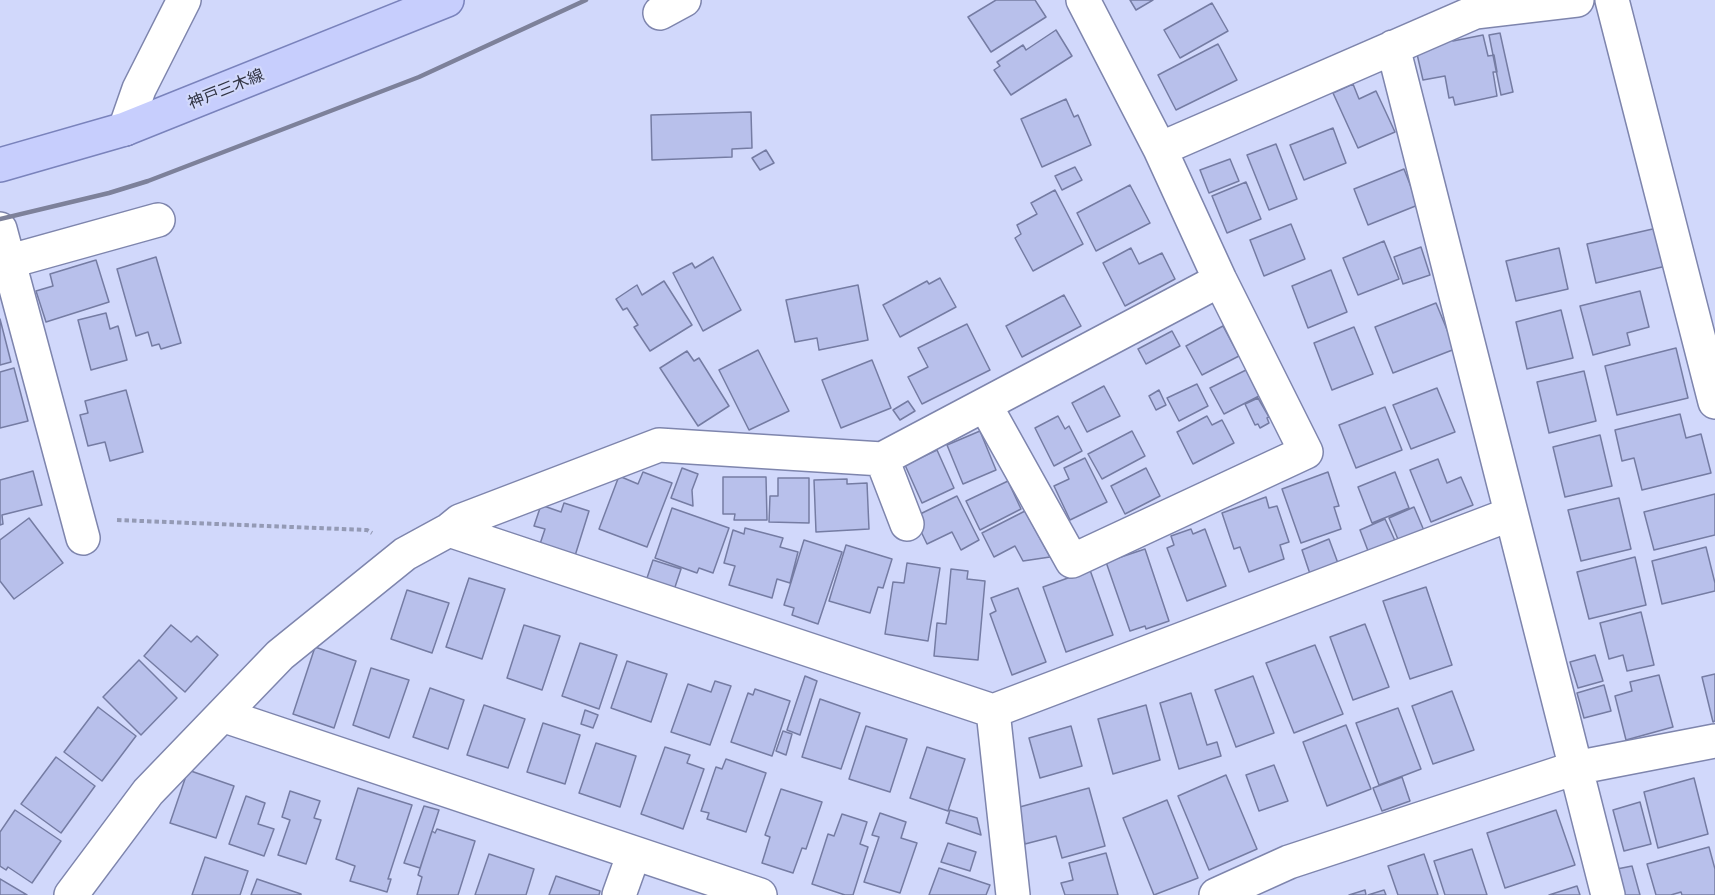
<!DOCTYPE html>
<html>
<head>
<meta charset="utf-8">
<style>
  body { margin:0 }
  canvas { display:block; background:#d1d8fb }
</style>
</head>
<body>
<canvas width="1715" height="895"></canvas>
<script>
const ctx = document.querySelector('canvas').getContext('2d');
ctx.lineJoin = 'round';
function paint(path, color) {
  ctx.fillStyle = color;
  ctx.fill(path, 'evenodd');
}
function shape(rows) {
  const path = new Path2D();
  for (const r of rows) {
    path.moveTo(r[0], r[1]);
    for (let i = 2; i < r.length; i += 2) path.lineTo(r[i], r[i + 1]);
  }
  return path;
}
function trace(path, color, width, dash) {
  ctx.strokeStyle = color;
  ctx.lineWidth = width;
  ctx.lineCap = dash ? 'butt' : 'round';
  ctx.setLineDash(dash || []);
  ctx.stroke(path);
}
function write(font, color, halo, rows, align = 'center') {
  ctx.font = font + ' "Golos Text","Noto Sans JP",sans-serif';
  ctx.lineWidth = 4.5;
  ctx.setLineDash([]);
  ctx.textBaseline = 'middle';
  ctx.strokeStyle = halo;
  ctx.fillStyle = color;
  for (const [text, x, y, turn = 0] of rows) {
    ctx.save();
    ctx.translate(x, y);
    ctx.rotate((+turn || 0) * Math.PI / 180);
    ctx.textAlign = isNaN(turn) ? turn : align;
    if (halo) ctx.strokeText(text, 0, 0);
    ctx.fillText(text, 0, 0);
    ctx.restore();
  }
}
const building = shape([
  [996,0,1035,0,1046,17,991,52,968,17,996,0],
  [1130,0,1153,0,1136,10,1130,0],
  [1212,3,1228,31,1180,58,1164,30,1212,3],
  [1056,30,1072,56,1011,95,994,70,1000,66,997,62,1023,45,1026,50,1056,30],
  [1451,31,1453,41,1483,35,1488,56,1494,55,1497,72,1493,72,1497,96,1455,105,1453,97,1449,98,1445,76,1423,80,1417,54,1451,31],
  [1500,33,1513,92,1501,95,1489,35,1500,33],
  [1218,44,1237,80,1176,110,1158,75,1218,44],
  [1353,84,1359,99,1376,91,1395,132,1358,148,1333,93,1353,84],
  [1066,99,1074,117,1078,115,1091,145,1042,167,1021,119,1066,99],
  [751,112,752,148,732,149,732,157,652,160,651,115,751,112],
  [1333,128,1346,163,1304,180,1290,145,1333,128],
  [1276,144,1297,199,1269,210,1247,155,1276,144],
  [766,150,774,163,760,170,752,158,766,150],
  [1230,159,1239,181,1209,193,1200,170,1230,159],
  [1075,167,1082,180,1062,190,1055,176,1075,167],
  [1404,169,1418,205,1368,225,1354,189,1404,169],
  [1246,182,1261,219,1227,233,1212,196,1246,182],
  [1130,185,1150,223,1096,251,1077,213,1130,185],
  [1055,190,1083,244,1033,271,1015,238,1021,234,1017,225,1037,214,1031,203,1055,190],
  [1291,224,1305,259,1264,276,1250,240,1291,224],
  [1657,228,1666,266,1596,283,1587,244,1657,228],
  [1384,241,1399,279,1358,295,1343,258,1384,241],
  [1421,247,1430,275,1403,284,1394,257,1421,247],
  [1131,248,1139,264,1162,253,1175,279,1125,306,1103,263,1131,248],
  [1559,248,1568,289,1516,301,1506,261,1559,248],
  [156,257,181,343,161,349,159,344,152,346,148,332,136,336,117,269,156,257],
  [713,257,741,310,703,331,673,273,692,263,695,268,713,257],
  [96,260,109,302,46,322,36,291,53,286,50,274,96,260],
  [1331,270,1347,312,1308,328,1292,286,1331,270],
  [940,278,956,307,900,337,883,305,927,281,929,284,940,278],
  [664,281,692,325,650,351,634,327,638,325,627,308,623,310,616,299,637,285,642,295,664,281],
  [858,285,868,340,819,350,817,338,795,342,786,300,858,285],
  [1640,291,1649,327,1627,333,1630,345,1593,355,1580,306,1640,291],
  [1064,295,1081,326,1022,357,1006,326,1064,295],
  [1436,303,1455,349,1393,373,1375,327,1436,303],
  [1561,310,1573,358,1527,369,1516,322,1561,310],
  [106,313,110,329,118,326,127,360,91,370,78,320,106,313],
  [0,319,11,362,0,365,0,319],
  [967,324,990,370,922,404,908,377,928,367,918,348,967,324],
  [1223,326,1239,356,1202,375,1186,346,1223,326],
  [1354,327,1373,374,1332,390,1314,343,1354,327],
  [1172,331,1180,346,1146,364,1138,349,1172,331],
  [1676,348,1688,398,1617,415,1605,366,1676,348],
  [758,350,789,411,749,430,719,370,758,350],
  [687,351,694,361,699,358,729,406,698,426,660,368,687,351],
  [872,360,891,408,841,428,822,380,872,360],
  [14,368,28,421,0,428,0,372,14,368],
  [1246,370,1259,396,1224,414,1210,388,1246,370],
  [1584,371,1596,421,1549,433,1537,382,1584,371],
  [1197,384,1208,406,1179,421,1167,398,1197,384],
  [1104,386,1120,416,1087,432,1072,403,1104,386],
  [1437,388,1455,432,1411,449,1393,405,1437,388],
  [126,390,143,452,110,461,105,442,88,446,80,415,88,413,85,401,126,390],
  [1159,390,1166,405,1156,410,1149,396,1159,390],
  [1258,398,1269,417,1267,418,1269,423,1260,428,1258,424,1255,425,1245,404,1258,398],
  [908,401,915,411,900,420,893,410,908,401],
  [1385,407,1402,450,1356,468,1339,425,1385,407],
  [1680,414,1686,438,1701,434,1711,473,1642,490,1634,458,1622,461,1615,430,1680,414],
  [1058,416,1065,429,1069,426,1082,451,1054,466,1035,428,1058,416],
  [1207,416,1212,425,1222,420,1234,443,1193,464,1177,432,1207,416],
  [980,431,996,470,963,484,947,445,980,431],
  [1132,431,1145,456,1102,479,1088,454,1132,431],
  [1600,435,1612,486,1565,497,1553,447,1600,435],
  [937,450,954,488,922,503,905,465,937,450],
  [1085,458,1107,502,1070,520,1054,486,1069,479,1064,468,1085,458],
  [1438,459,1447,483,1461,477,1473,505,1431,522,1410,470,1438,459],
  [682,468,698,474,692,490,693,506,671,498,682,468],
  [1146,468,1160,496,1125,514,1111,486,1146,468],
  [33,471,42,505,2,515,3,524,0,525,0,480,33,471],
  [643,472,672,483,647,547,599,529,619,476,638,484,643,472],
  [1328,472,1339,506,1334,507,1341,529,1301,543,1282,489,1328,472],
  [1395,472,1409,508,1372,523,1358,487,1395,472],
  [723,477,766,477,767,520,734,520,735,514,723,514,723,477],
  [778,478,809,478,809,523,769,522,770,496,778,496,778,478],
  [847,479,847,484,867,483,869,529,816,532,814,480,847,479],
  [1008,481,1021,509,980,530,966,501,1008,481],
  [1715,494,1715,535,1654,550,1644,512,1715,494],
  [957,496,979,540,961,550,952,532,927,544,914,517,957,496],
  [1266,497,1269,508,1277,506,1289,542,1280,545,1284,559,1249,572,1240,547,1234,549,1222,513,1266,497],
  [1619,498,1631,549,1581,561,1568,510,1619,498],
  [564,503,589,511,574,559,539,547,545,529,534,526,541,505,561,512,564,503],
  [1414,507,1425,533,1400,544,1389,518,1414,507],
  [672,508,729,528,713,573,699,568,697,573,655,558,672,508],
  [1025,511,1050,557,1023,561,1015,546,994,557,982,533,1025,511],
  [29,518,63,563,14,599,0,581,0,540,29,518],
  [1385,519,1397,545,1370,556,1360,530,1385,519],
  [745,528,783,538,780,547,798,552,790,583,777,579,772,598,729,585,735,566,724,563,733,530,744,534,745,528],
  [1191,529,1193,534,1205,529,1226,586,1187,601,1167,548,1174,545,1171,536,1191,529],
  [1329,539,1339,566,1311,577,1302,550,1329,539],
  [804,540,842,552,818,624,792,615,794,608,784,605,804,540],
  [846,545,892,559,883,588,878,587,870,613,829,601,846,545],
  [1706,547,1715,583,1715,591,1662,604,1652,561,1706,547],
  [1145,549,1169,621,1146,629,1145,626,1130,631,1106,562,1145,549],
  [1635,557,1646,605,1589,619,1577,572,1635,557],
  [653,560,681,569,672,596,644,587,653,560],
  [907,563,940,568,928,641,885,634,893,582,904,583,907,563],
  [951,569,968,571,967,579,985,581,978,660,934,656,937,623,946,624,951,569],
  [1090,570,1113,635,1066,652,1043,587,1090,570],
  [469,578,505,589,482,659,446,647,469,578],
  [1426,587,1452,665,1410,679,1383,601,1426,587],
  [1018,588,1046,662,1012,675,990,614,996,611,991,598,1018,588],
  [407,590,449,603,432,653,391,639,407,590],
  [1641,612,1654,665,1627,671,1623,655,1609,659,1600,623,1641,612],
  [1365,624,1389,687,1353,700,1330,637,1365,624],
  [171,625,191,642,197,636,218,655,185,692,144,656,171,625],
  [524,625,560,636,542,690,507,678,524,625],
  [580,643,617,655,599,709,562,696,580,643],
  [1315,645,1343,714,1294,733,1266,663,1315,645],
  [315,647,356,661,334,728,293,714,315,647],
  [1595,655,1603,681,1578,688,1570,662,1595,655],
  [139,660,177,698,141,735,103,697,139,660],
  [627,661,667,674,651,722,611,708,627,661],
  [371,668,409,680,389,738,353,725,371,668],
  [1715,674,1715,721,1713,722,1702,677,1715,674],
  [1659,675,1673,727,1626,740,1615,696,1632,691,1630,682,1659,675],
  [805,676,817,681,800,735,787,730,805,676],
  [1253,676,1274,733,1236,747,1215,690,1253,676],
  [715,681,731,686,710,745,671,732,688,684,711,692,715,681],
  [1604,685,1611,711,1584,718,1577,693,1604,685],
  [430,688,464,700,448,749,413,737,430,688],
  [755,689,790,701,772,756,731,742,748,693,753,695,755,689],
  [1452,691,1474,750,1433,764,1412,706,1452,691],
  [1191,693,1207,745,1217,742,1221,756,1179,769,1160,703,1191,693],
  [820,699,860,713,841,769,802,757,820,699],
  [484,705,525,719,508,768,467,755,484,705],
  [1146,705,1160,760,1113,774,1098,719,1146,705],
  [98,707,136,736,102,781,64,752,98,707],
  [1398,708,1421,769,1379,785,1356,723,1398,708],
  [585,710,598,715,593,728,581,724,585,710],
  [543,723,580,735,565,784,527,772,543,723],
  [1346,725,1371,789,1327,806,1303,742,1346,725],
  [866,726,907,739,890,792,849,779,866,726],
  [1071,726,1082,766,1040,778,1029,738,1071,726],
  [783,731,792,734,786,755,776,751,783,731],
  [596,743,636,756,620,807,579,793,596,743],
  [665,747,690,755,687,763,704,769,683,829,641,814,665,747],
  [927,747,965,759,948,811,910,798,927,747],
  [56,757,95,786,61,833,21,804,56,757],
  [726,759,766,773,746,832,707,819,709,813,701,811,716,767,722,769,726,759],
  [1274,765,1288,801,1259,811,1246,775,1274,765],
  [188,770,234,786,216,838,170,823,188,770],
  [1226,775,1257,849,1209,870,1178,796,1226,775],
  [1402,777,1410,801,1382,811,1373,788,1402,777],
  [1694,778,1708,834,1658,848,1644,792,1694,778],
  [358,788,412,805,388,879,391,879,387,892,350,881,355,866,336,859,358,788],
  [1089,788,1105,846,1062,858,1056,836,1025,844,1016,808,1089,788],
  [781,789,822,802,806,849,802,848,793,873,762,863,770,837,765,835,781,789],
  [290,791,320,801,314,818,321,820,306,864,278,855,290,820,282,817,290,791],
  [246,796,265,803,258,824,274,829,264,856,229,844,246,796],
  [1167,800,1198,878,1154,895,1123,818,1167,800],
  [1640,802,1651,844,1624,851,1613,810,1640,802],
  [424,806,439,810,420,868,404,863,424,806],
  [15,810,61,841,32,883,8,867,6,870,0,866,0,832,15,810],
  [950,810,977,818,981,835,946,823,950,810],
  [1556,810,1575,865,1505,888,1487,833,1556,810],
  [880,813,906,822,901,838,917,843,900,893,864,882,879,837,872,835,880,813],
  [842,814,867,822,860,844,868,847,853,895,845,895,812,884,828,834,834,836,842,814],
  [437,829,475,841,458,895,417,895,422,877,418,875,432,831,435,833,437,829],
  [948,843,976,852,970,871,941,862,948,843],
  [1709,847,1715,869,1715,895,1682,895,1681,892,1671,895,1656,895,1647,864,1709,847],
  [1472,849,1487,895,1445,895,1434,861,1472,849],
  [1106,853,1118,895,1065,895,1061,883,1073,880,1069,863,1106,853],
  [489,854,534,869,526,895,475,895,489,854],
  [1424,854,1438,895,1398,895,1388,866,1424,854],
  [205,857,248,871,240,895,192,895,205,857],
  [1632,866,1640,895,1623,895,1617,869,1632,866],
  [939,868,990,885,986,895,929,895,939,868],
  [556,876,600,891,599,895,549,895,556,876],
  [0,879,27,895,0,895,0,879],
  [257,879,301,894,301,895,251,895,257,879],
  [1577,886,1580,895,1549,895,1577,886],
  [1365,890,1366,895,1349,895,1365,890],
  [1384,890,1386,895,1368,895,1384,890]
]);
paint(building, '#b8c0eb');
trace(building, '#757ca3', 1.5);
const minor = shape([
  [1612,0,1715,402],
  [660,13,684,0],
  [1393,47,1608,895],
  [125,129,139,89,184,0],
  [1160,149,1475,12,1577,0],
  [0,229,83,538],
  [0,264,158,220],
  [985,405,1072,561,1306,452,1220,280,1160,149,1083,0],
  [882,459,907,524],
  [449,530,993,711,1511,514],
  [993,711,1013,895],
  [222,715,760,895],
  [71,895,148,792,280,655,405,554,449,530,460,521,659,445,882,459,1220,280],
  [619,895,634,853],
  [1216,895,1289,862,1575,768,1715,741]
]);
const primary = shape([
  [0,165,125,129,447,0]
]);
trace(minor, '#7e85ad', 36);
trace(primary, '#7a83bc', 36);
trace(shape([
  [117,520,367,530,372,533]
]), '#949ab5', 4, [4.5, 3]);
trace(minor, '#fff', 33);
trace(primary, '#c7cefd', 33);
trace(shape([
  [0,219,109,193,148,181,419,77,586,0]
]), '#7d819a', 4.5);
write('16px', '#313444', '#d1d8fb', [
  ["神戸三木線",226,89,-22]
]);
</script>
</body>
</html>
